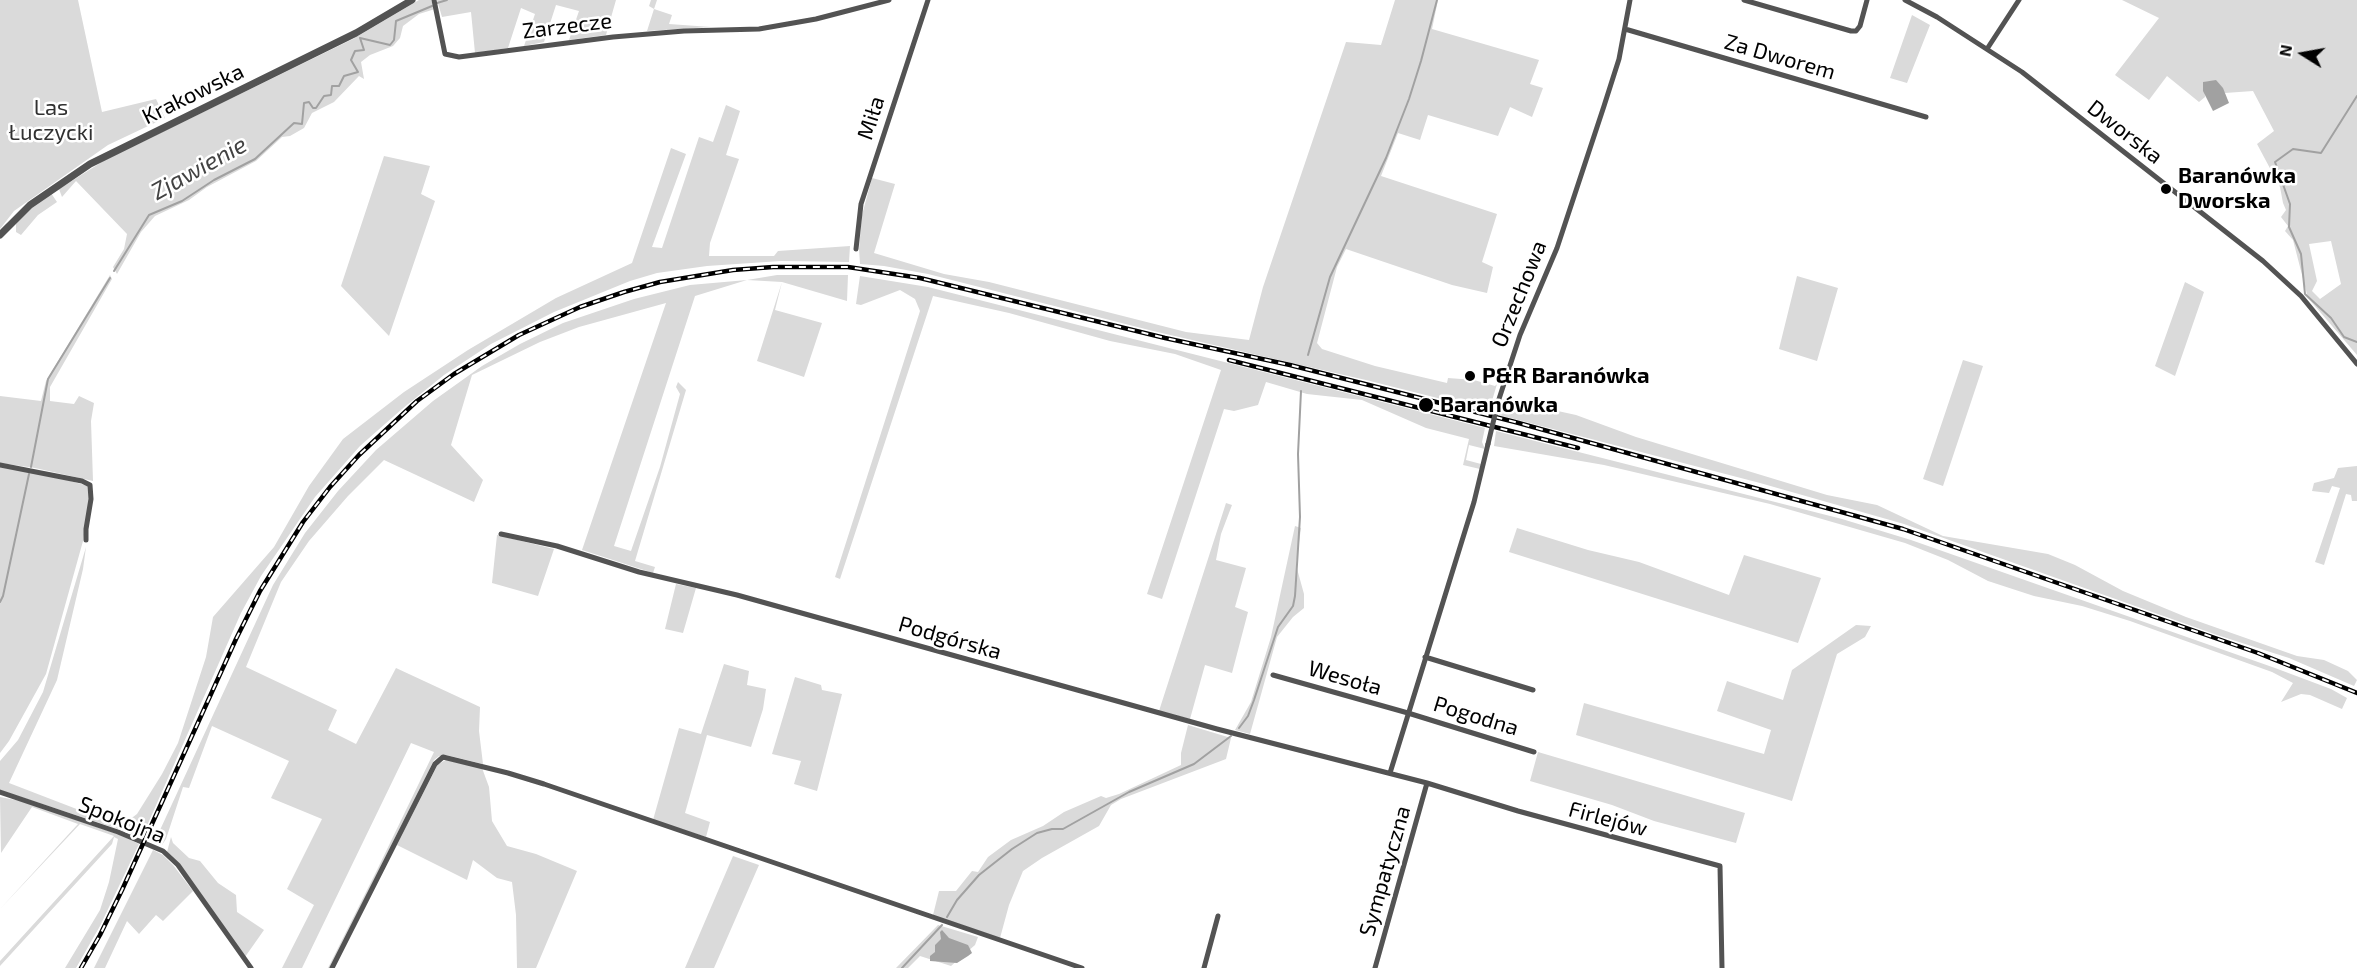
<!DOCTYPE html>
<html>
<head>
<meta charset="utf-8">
<style>
  body { margin:0 }
  #map { position:relative; width:2357px; height:968px; overflow:hidden; background:#fff; font-family:"Exo 2",sans-serif }
  canvas { display:block }
  .north { position:absolute; left:2273px; top:24px; width:60px; height:60px; -webkit-text-stroke:4px #fff; paint-order:stroke; rotate:281deg; font-size:16px; font-weight:700; line-height:24px; text-align:center; color:#000 }
  .north::after { content:''; display:block; margin:auto; width:21px; height:27px; background:#000; clip-path:polygon(50% 0,100% 100%,50% 72%,0 100%) }
</style>
</head>
<body>
<div id="map">
<canvas width="2357" height="968"></canvas>
<div class="north">N</div>
</div>
<script>
const ctx = document.querySelector('canvas').getContext('2d');
ctx.lineJoin = 'round';
function paint(path, color) {
  ctx.fillStyle = color;
  ctx.fill(path, 'evenodd');
}
function shape(rows) {
  const path = new Path2D();
  for (const r of rows) {
    path.moveTo(r[0], r[1]);
    for (let i = 2; i < r.length; i += 2) path.lineTo(r[i], r[i + 1]);
  }
  return path;
}
function trace(path, color, width, dash) {
  ctx.strokeStyle = color;
  ctx.lineWidth = width;
  ctx.lineCap = dash ? 'butt' : 'round';
  ctx.setLineDash(dash || []);
  ctx.stroke(path);
}
function write(font, color, halo, rows, align = 'center') {
  ctx.font = font + ' "Exo 2",sans-serif';
  ctx.lineWidth = 5;
  ctx.setLineDash([]);
  ctx.textBaseline = 'middle';
  ctx.strokeStyle = halo;
  ctx.fillStyle = color;
  for (const [text, x, y, turn = 0] of rows) {
    ctx.save();
    ctx.translate(x, y);
    ctx.rotate((+turn || 0) * Math.PI / 180);
    ctx.textAlign = isNaN(turn) ? turn : align;
    if (halo) ctx.strokeText(text, 0, 0);
    ctx.fillText(text, 0, 0);
    ctx.restore();
  }
}
paint(shape([
  [0,0,78,0,102,112,156,99,165,118,108,145,14,211,0,229],
  [419,0,431,0,435,9,419,14,403,26,400,38,393,46,370,55,361,62,364,79,359,76,334,102,312,113,304,128,290,136,282,137,256,161,207,187,189,200,155,216,141,232,117,274,113,267,124,249,127,234,76,181,62,197,59,189,105,160,353,39],
  [437,0,616,0,606,35,569,40,579,11,556,5,544,42,524,46,535,14,521,8,508,48,475,53,471,12,442,17],
  [651,0,657,0,654,9,672,15,669,24,711,27,647,31,654,9,649,6],
  [1395,0,1438,0,1432,29,1539,60,1530,84,1543,88,1532,117,1510,107,1498,136,1428,115,1420,140,1398,133,1381,176,1497,214,1482,262,1493,267,1487,293,1452,285,1346,249,1337,267,1317,343,1322,349,1375,366,1447,383,1448,378,1474,380,1495,386,1497,384,1489,411,1370,381,1153,331,928,274,884,266,860,264,859,249,862,215,872,178,895,184,874,253,944,274,989,282,1186,332,1249,340,1263,287,1346,42,1381,45],
  [2122,0,2357,0,2357,355,2308,298,2293,240,2285,231,2288,226,2281,217,2286,210,2283,203,2280,187,2257,144,2274,131,2253,91,2225,93,2216,81,2204,82,2205,97,2199,102,2167,76,2149,100,2115,75,2159,18],
  [2331,241,2341,284,2320,299,2312,291,2317,281,2309,244],
  [1912,15,1930,25,1907,83,1890,78],
  [726,105,740,111,726,155,739,159,710,243,709,256,774,256,778,251,850,246,849,262,781,261,707,266,657,273,630,281,554,312,491,344,444,375,402,409,360,446,315,497,261,576,241,613,142,837,0,790,0,761,18,740,43,692,86,547,83,569,57,680,9,783,100,818,125,823,137,814,162,774,178,743,206,657,213,617,274,547,309,486,343,439,404,392,468,350,556,298,632,263,671,148,686,154,652,247,662,248,699,137,713,142],
  [384,156,430,166,421,194,435,201,389,336,341,286],
  [51,193,57,202,38,215,21,235,16,232,16,224,25,211],
  [110,275,112,279,50,387,50,401,74,404,79,396,94,403,91,421,93,481,35,468,0,463,0,396,41,401,46,381],
  [777,275,848,275,847,301,782,282,775,310,822,323,804,377,757,361,782,282,747,280,695,296,614,546,631,551,660,467,680,394,676,387,678,382,686,390,635,561,655,567,653,573,582,550,666,303,579,327,540,342,472,375,451,445,483,480,474,502,384,460,348,496,309,541,281,582,246,667,337,710,328,730,356,744,396,668,480,707,479,731,483,764,446,755,439,756,434,760,330,968,328,968,377,870,434,752,411,743,302,968,282,968,314,905,287,889,322,819,271,798,289,761,212,726,189,788,183,787,166,839,162,845,154,843,273,585,305,533,338,491,376,450,433,401,482,366,520,344,563,323,634,299,690,285,747,280],
  [860,276,928,287,1485,428,1482,442,1485,449,1469,445,1466,460,1481,464,1480,469,1463,465,1469,439,1426,428,1362,400,1307,394,1266,382,1258,405,1234,411,1224,409,1162,599,1147,594,1221,370,1175,354,1110,341,1009,313,933,296,840,579,835,577,920,311,915,299,900,290,861,305,856,304],
  [1797,276,1838,288,1817,361,1779,349],
  [2185,282,2204,292,2175,376,2155,366],
  [1963,360,1983,366,1943,486,1923,479],
  [1503,399,1576,415,1636,437,1827,495,1877,505,1943,536,2048,554,2075,565,2123,591,2186,617,2297,656,2324,660,2348,671,2357,680,2354,686,2289,658,2217,635,1904,524,1760,483,1499,415],
  [1496,431,1842,519,1911,540,2275,668,2331,689,2347,698,2342,709,2310,695,2301,694,2281,702,2293,683,2272,672,2130,621,2082,606,2034,596,1988,581,1948,560,1905,543,1770,504,1604,465,1494,446],
  [2357,466,2357,501,2352,501,2351,495,2346,494,2324,565,2315,562,2340,488,2332,486,2329,493,2312,491,2314,483,2334,478,2338,468],
  [0,467,60,478,88,486,90,496,83,541,46,674,9,741,0,753],
  [1226,503,1232,505,1221,534,1216,560,1246,568,1235,607,1248,612,1232,673,1205,665,1190,719,1159,711],
  [1295,526,1301,528,1296,565,1304,594,1304,608,1293,617,1277,637,1250,734,1235,730,1251,702,1271,637],
  [1517,528,1588,550,1639,562,1729,595,1744,555,1821,578,1798,643,1509,552],
  [497,535,554,549,538,596,492,583],
  [676,584,696,588,683,633,665,629],
  [1856,625,1871,626,1865,637,1837,654,1792,801,1576,735,1584,703,1764,754,1771,730,1717,711,1727,681,1783,700,1792,670],
  [724,664,749,671,747,685,766,689,763,709,751,747,707,735,685,813,710,822,706,837,653,820,679,728,701,734],
  [795,677,821,685,822,690,842,694,817,791,794,784,801,761,772,754],
  [1188,725,1231,738,1226,759,1121,799,1111,805,1099,826,1042,858,1023,871,1009,905,1000,938,933,915,939,891,956,891,972,871,978,872,988,857,1011,840,1043,826,1064,812,1101,796,1106,798,1119,794,1181,765,1181,753],
  [1538,752,1745,813,1736,843,1654,821,1612,805,1530,781],
  [446,760,482,768,489,787,492,821,507,846,536,854,577,871,536,968,517,968,516,915,512,882,497,878,473,860,467,880,397,845,438,764],
  [0,797,21,801,120,835,139,844,100,926,76,968,65,968,100,910,109,882,118,839,114,837,112,844,0,966,0,961,114,836,80,824,0,909,78,824,32,807,1,853],
  [171,837,173,843,189,858,200,861,218,883,236,895,237,912,264,930,245,957,254,968,253,968,167,852],
  [153,850,163,855,173,865,193,891,163,921,156,915,139,934,127,921,105,968,94,968],
  [733,856,759,865,714,968,685,968],
  [938,925,978,937,975,945,951,966,920,956,908,968,896,968]
]), '#dadada');
paint(shape([
  [2216,80,2223,88,2229,103,2213,111,2203,91,2203,82],
  [942,930,949,938,968,945,972,953,968,956,957,963,930,961,930,956,935,952,935,945,941,939,940,932]
]), '#a1a1a1');
trace(shape([
  [437,3,447,0],
  [2357,96,2321,153,2293,149,2275,162,2290,204,2289,227,2301,254,2305,294,2331,318,2344,337,2357,342],
  [114,271,149,215,182,201,214,180,255,159,294,123,302,124,304,103,309,102,313,108,316,108,324,96,331,95,332,86,339,86,344,76,358,72,351,60,355,51,364,50,360,38,390,45,394,40,396,21,432,6],
  [1308,355,1330,277,1386,158,1409,99,1421,61,1437,0],
  [31,467,48,379,110,278],
  [0,602,3,596,29,474],
  [1239,728,1248,716,1254,700,1278,627,1293,606,1295,596,1300,517,1298,454,1301,391],
  [947,917,957,900,979,875,1012,849,1037,833,1052,829,1063,829,1129,792,1194,764,1231,736],
  [902,968,942,925]
]), '#a1a1a1', 2);
trace(shape([
  [434,0,445,54,459,57,613,37,684,31,759,29,816,19,889,0],
  [1744,0,1851,31,1856,31,1860,26,1867,0],
  [1905,0,1937,17,2022,72,2263,261,2301,296,2357,364],
  [1625,29,1926,117],
  [1987,49,2019,0],
  [856,249,861,204,928,0],
  [1498,402,1520,335,1557,248,1604,106,1619,59,1630,0],
  [0,465,82,481,90,485,91,499,86,529,86,540],
  [501,534,557,546,639,572,737,595,1217,729,1427,783,1518,811,1720,866,1722,968],
  [1425,657,1533,690],
  [1273,675,1408,713,1534,752],
  [1390,773,1474,502,1488,444],
  [0,792,118,832,163,851,178,865,251,968],
  [332,968,435,764,443,757,508,773,544,784,1082,968],
  [1204,968,1218,916],
  [1375,968,1427,783]
]), '#535353', 5);
trace(shape([
  [0,235,30,205,90,164,356,33,412,0]
]), '#535353', 7);
const rail = shape([
  [1229,360,1578,448],
  [81,968,100,935,122,890,236,639,260,591,303,522,330,487,359,455,417,401,454,374,519,335,580,307,624,292,660,282,733,270,773,267,848,267,920,278,1165,338,1290,365,1515,422,1903,529,2258,653,2357,693]
]);
trace(rail, '#000', 4.5);
trace(rail, '#fff', 2, [7]);
trace(shape([
  [1488,444,1498,402]
]), '#535353', 5);
for (const [x, y, r, color] of [
  [2166,189,6,"#000"],
  [1470,376,6,"#000"],
  [1426,405,8,"#000"]
]) {
  const dot = new Path2D();
  dot.arc(x, y, r, 0, 2 * Math.PI);
  ctx.fillStyle = color;
  ctx.fill(dot);
  trace(dot, '#fff', 2);
}
write('22px', '#000', '#fff', [
  ["Zarzecze",567,26,-7],
  ["Za Dworem",1780,57,16],
  ["Krakowska",193,94,-26],
  ["Miła",871,118,-72],
  ["Dworska",2125,132,38],
  ["Orzechowa",1519,294,-68],
  ["Podgórska",950,638,16],
  ["Wesoła",1345,678,16],
  ["Pogodna",1476,716,17],
  ["Firlejów",1608,819,15],
  ["Spokojna",122,820,22],
  ["Sympatyczna",1385,871,-74]
]);
write('22px', '#313131', '#fff', [
  ["Las",51,108],
  ["Łuczycki",51,133]
]);
write('bold 22px', '#000', '#fff', [
  ["Baranówka",2178,176],
  ["Dworska",2178,201],
  ["P&R Baranówka",1482,376],
  ["Baranówka",1440,405]
], 'left');
write('italic 24px', '#424242', '#fff', [
  ["Zjawienie",199,168,-29]
]);
</script>
</body>
</html>
